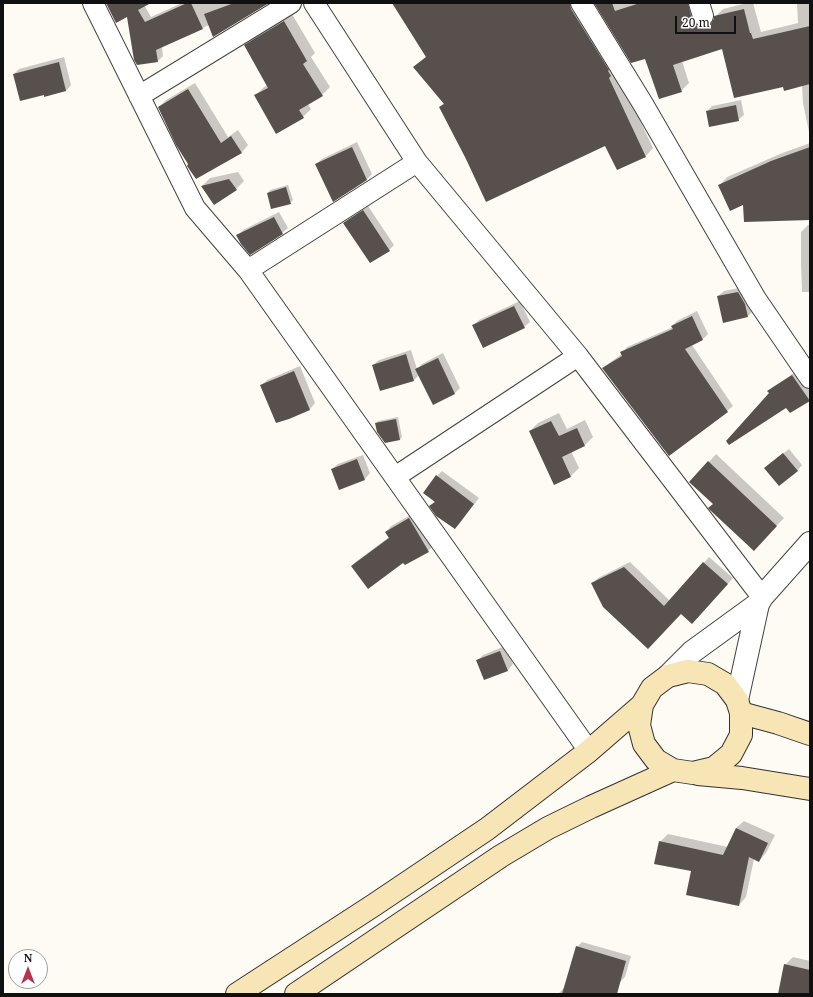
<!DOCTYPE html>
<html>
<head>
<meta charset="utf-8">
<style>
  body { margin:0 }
  #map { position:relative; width:813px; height:997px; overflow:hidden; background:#fefaf4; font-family:"Noto Serif",serif }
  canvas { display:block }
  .frame { position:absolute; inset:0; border:4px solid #101010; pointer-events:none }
  .north { position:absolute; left:8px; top:949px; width:40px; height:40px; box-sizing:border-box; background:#fff; border:1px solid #9f9f9f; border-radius:50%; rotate:0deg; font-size:11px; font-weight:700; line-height:16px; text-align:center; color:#101010 }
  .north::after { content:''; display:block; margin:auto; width:14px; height:18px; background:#b6334f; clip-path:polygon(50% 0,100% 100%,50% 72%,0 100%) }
  .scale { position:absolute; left:675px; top:16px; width:61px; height:18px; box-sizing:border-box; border:2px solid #101010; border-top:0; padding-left:5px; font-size:12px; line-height:14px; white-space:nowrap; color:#101010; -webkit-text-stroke:3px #fff; paint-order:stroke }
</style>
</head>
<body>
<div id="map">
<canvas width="813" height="997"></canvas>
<div class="frame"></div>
<div class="north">N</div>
<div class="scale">20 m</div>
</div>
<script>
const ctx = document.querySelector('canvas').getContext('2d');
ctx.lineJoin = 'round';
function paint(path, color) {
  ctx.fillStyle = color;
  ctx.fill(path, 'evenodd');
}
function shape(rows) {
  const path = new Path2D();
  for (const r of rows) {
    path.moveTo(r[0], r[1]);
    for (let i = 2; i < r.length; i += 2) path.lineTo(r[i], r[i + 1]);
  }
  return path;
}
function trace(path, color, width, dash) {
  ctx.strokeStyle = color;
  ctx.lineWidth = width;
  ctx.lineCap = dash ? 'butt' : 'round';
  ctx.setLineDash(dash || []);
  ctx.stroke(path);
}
paint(shape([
  [107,3,143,3,151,17,182,3,267,3,209,25,162,47,163,56,158,61,128,15],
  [394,3,580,3,616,70,653,148,646,156,618,169,606,144,467,159,440,107,444,103,415,67,427,56],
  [596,3,697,3,709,20,715,20,715,17,723,9,747,3,753,3,761,32,798,23,797,3,810,3,810,137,803,103,802,85,784,86,722,48,682,61,689,83,681,91,646,58],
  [292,14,315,53,311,57,330,87,322,95,308,104,311,109,303,117,256,95,263,88,267,85,245,46,253,38],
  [64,57,71,85,66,91,44,94,14,74,19,69],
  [195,83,228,137,238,130,248,145,242,152,196,178,159,107,166,100],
  [741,100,744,115,738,120,707,111,712,106],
  [357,142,372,174,367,179,333,201,316,164,322,159],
  [810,143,810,207,744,203,720,185,727,177,780,154],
  [238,172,244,181,236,189,202,186,210,178],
  [288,185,293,200,290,203,268,193,270,190],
  [368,206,394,245,389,250,344,223,350,218],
  [279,212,288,228,282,233,238,235,243,230],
  [808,225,810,225,810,292,802,292,801,263,801,232],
  [744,287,753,311,748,316,718,296,724,291],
  [520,301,530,322,524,327,474,325,479,320],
  [697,311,708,334,703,339,692,345,733,406,727,411,603,369,609,363,622,354,622,353,627,347,673,327,672,326,677,321],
  [411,350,417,369,422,364,443,353,460,388,455,393,433,403,419,375,414,380,381,390,373,365,379,360],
  [300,366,315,403,310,409,289,418,261,386,267,380],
  [797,371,810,390,810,399,787,406,768,391,773,387],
  [559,413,567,429,585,420,593,437,585,445,571,451,579,468,571,476,555,484,530,431,538,423],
  [398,417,402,437,400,439,385,442,376,423,378,421],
  [789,449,802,465,797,471,771,463],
  [716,454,784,518,761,542,714,504,709,462],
  [363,455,370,473,365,479,340,488,332,469,338,464],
  [442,471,479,498,460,523,455,528,430,506,435,501,437,476],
  [414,513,434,545,428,551,405,564,404,561,352,566,357,561,389,537,386,532,391,526],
  [709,557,733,578,698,617,592,584,598,578,630,562,670,601],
  [505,646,513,664,508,670,485,679,477,661,483,655],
  [744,821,775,835,766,853,759,861,754,859,746,897,739,905,692,870,660,842,668,834,728,847,736,828],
  [582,942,631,956,625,977,619,983,602,994,558,994,564,988,565,988,577,947],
  [793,957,810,961,810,994,779,994,785,965]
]), '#0003');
paint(shape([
  [106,3,151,3,138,10,145,22,187,3,191,3,203,29,156,50,158,62,137,65,134,60,127,17,116,23],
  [234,3,269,3,213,37,204,14],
  [392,3,570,3,571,9,609,70,608,71,611,76,609,78,646,157,617,170,605,146,486,202,466,159,439,107,444,104,413,67,426,57],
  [594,3,612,3,615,11,640,3,688,3,692,20,695,25,701,27,706,27,711,24,714,19,714,16,744,9,750,33,751,33,753,39,810,26,810,84,784,91,783,87,734,98,722,49,673,65,682,92,659,99,645,59,631,63],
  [284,21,307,61,303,64,323,96,299,110,304,118,276,134,254,95,268,88,244,45],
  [59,62,66,91,44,97,44,95,20,101,13,74],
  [188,89,221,143,231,136,242,153,196,179,187,166,188,164,176,145,158,107],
  [736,105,739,121,709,127,706,111],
  [352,147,367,180,333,202,315,164],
  [810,147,810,220,744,222,743,205,730,211,718,185,771,161],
  [229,179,237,190,214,205,201,186],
  [286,187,291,204,271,209,267,193],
  [363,210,390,251,370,263,343,223],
  [274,217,283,234,250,255,241,244,236,235],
  [738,292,745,304,748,317,723,323,717,296],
  [514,306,525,328,483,348,472,325],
  [692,316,703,340,685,349,728,412,669,456,602,368,622,356,620,352,673,329,671,326],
  [406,354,414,381,380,391,372,365],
  [438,358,455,394,433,405,415,369],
  [294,371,310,410,289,419,276,423,260,385],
  [792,375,810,401,790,413,786,408,729,445,726,441,769,393,767,391],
  [396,419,400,440,385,443,377,432,375,423],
  [551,421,559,436,577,428,585,446,562,457,571,477,554,485,529,431],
  [783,453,798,471,779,486,764,468],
  [357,459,365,480,339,490,331,469],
  [708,461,777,526,754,551,711,511,708,508,713,504,689,482],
  [436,475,474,504,455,529,436,516,429,506,435,502,423,493],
  [409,518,429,552,405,565,403,563,368,589,351,566,389,538,385,532],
  [703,562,728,584,692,624,681,614,648,649,603,607,591,583,624,567,664,606],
  [500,651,508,671,484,680,476,660],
  [736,828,768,843,759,862,749,857,739,906,686,895,691,871,654,864,659,841,723,855],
  [576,946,626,961,617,994,562,994],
  [784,964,810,970,810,994,778,994]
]), '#58504d');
const minor = shape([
  [93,3,195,208,248,270,589,751],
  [314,3,417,162,578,356,762,597],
  [581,3,643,104,756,299,810,378],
  [699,3,703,16],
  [139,96,291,3],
  [248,270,417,162],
  [395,477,578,356]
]);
const tertiary = shape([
  [668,676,692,652,758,604],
  [737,700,758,604,762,597,810,543]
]);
const secondary = shape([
  [741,713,778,723,810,734],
  [698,774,742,778,810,789],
  [237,994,374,905,487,829,589,751,642,705,652,688,668,676,688,671,708,674,725,684,737,700,741,713,741,735,731,754,714,768,693,773,673,770,656,760,644,744,639,725,642,705],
  [296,994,501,856,548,828,591,807,673,770]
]);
trace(minor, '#434343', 22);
trace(tertiary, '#434343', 24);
trace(secondary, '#323232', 24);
trace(minor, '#fff', 20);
trace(tertiary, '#fff', 22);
trace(secondary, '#f8e5b5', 22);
</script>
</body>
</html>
